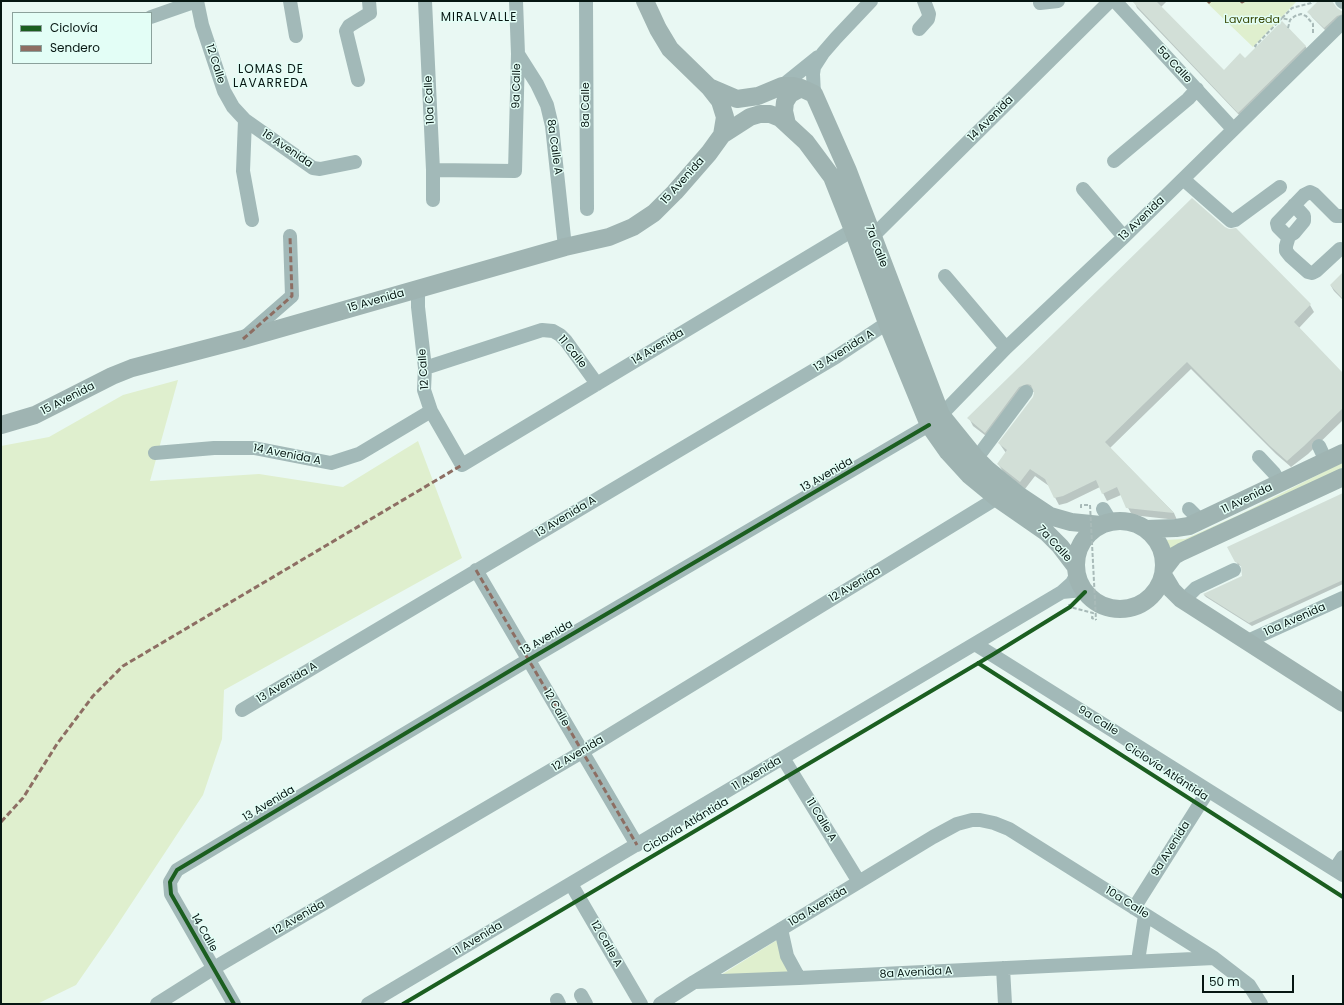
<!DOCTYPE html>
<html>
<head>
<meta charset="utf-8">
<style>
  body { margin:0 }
  #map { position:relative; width:1344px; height:1005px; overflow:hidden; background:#e9f8f3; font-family:Poppins,sans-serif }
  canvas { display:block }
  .frame { position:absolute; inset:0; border:2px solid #061612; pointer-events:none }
  .legend { position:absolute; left:12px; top:12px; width:140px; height:52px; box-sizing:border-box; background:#e3fef6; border:1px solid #8ba19b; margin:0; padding:5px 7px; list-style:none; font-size:12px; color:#061612 }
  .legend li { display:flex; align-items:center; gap:8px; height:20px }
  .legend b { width:20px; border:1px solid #8ba19b }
  .scale { position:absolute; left:1202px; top:975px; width:92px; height:18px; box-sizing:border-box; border:2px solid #061612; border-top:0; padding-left:5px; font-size:12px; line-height:14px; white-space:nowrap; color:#061612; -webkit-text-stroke:3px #e3fef6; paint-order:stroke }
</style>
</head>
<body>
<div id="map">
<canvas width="1344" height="1005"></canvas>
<div class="frame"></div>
<ul class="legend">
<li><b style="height:5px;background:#1b5e20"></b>Ciclovía</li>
<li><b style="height:5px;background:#8d6e63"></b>Sendero</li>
</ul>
<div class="scale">50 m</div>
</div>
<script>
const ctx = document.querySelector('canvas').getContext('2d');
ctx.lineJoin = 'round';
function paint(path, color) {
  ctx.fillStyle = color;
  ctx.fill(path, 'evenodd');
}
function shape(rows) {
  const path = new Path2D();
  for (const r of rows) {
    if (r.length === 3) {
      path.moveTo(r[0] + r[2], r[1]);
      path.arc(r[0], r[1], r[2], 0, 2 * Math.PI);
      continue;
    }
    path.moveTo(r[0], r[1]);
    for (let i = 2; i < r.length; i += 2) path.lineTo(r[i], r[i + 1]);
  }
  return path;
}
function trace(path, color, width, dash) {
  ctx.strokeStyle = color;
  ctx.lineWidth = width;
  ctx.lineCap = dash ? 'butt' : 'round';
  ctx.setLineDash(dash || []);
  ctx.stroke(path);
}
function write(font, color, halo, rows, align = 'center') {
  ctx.font = font + ' Poppins,sans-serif';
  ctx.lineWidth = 3;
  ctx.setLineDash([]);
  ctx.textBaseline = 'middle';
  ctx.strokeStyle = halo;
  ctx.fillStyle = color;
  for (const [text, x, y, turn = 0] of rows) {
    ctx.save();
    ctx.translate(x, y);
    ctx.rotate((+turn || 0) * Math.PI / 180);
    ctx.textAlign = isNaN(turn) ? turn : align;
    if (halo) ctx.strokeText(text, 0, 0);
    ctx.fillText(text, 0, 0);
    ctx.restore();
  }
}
paint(shape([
  [1205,1,1297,1,1253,47],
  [178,380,150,481,259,474,343,487,418,441,462,558,224,690,222,739,203,795,112,933,76,985,37,1004,1,1004,1,446,49,437,123,395],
  [1343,462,1343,468,1170,551,1169,545,1165,540,1185,539,1241,514],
  [777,940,789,973,721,975]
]), '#dfefce');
paint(shape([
  [1137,1,1167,1,1161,7,1224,71,1245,59,1282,22,1306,47,1308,51,1241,117,1137,8,1135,3],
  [1319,1,1331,1,1336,9,1343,13,1343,20,1328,33,1312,17,1309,12],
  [1192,199,1310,305,1314,312,1299,328,1343,374,1343,420,1308,454,1291,467,1276,454,1191,369,1110,448,1174,513,1177,520,1132,515,1121,495,1107,501,1100,487,1067,503,1059,505,1049,486,1035,476,1025,489,1003,471,998,464,1006,453,999,443,1034,397,1035,392,1027,391,990,439,973,426,969,418],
  [1343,274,1343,300,1334,291,1331,286],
  [1343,494,1343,584,1252,626,1206,597,1204,595,1243,577,1242,566,1238,565,1236,561]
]), '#0003');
paint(shape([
  [1132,1,1156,1,1224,70,1240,53,1245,58,1282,21,1306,46,1238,113],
  [1318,1,1332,1,1337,8,1343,12,1343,14,1337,16,1324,28,1307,12],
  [1192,198,1225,227,1229,229,1236,228,1311,304,1294,322,1343,373,1343,408,1304,446,1287,461,1270,446,1187,362,1105,442,1174,513,1126,508,1117,487,1102,494,1096,480,1063,496,1054,498,1045,479,1030,469,1020,482,997,464,1007,450,998,443,1033,397,1034,393,1031,385,1027,384,1019,387,985,433,967,418],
  [1343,272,1343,299,1330,285],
  [1343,493,1343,580,1249,623,1203,594,1242,576,1241,566,1238,563,1235,562,1227,547]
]), '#d2dfd7');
trace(shape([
  [1282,18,1292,8,1311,3,1313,1],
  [1288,28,1290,20,1295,16,1301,14,1306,16,1313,24,1313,33],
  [1256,47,1255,46,1282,18,1290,20],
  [1081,508,1081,505,1090,505],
  [1069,604,1070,607,1093,613,1092,618,1096,620]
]), '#a8bab8', 2, [4, 2]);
trace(shape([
  [197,1,202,25,224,91,233,107,245,120,313,168,320,169,355,162],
  [290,1,296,36],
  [425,1,433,170,433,200],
  [586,1,587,209],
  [1115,1,1233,129],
  [1342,1,1343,2],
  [1040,3,1058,1],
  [151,17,197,1],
  [919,29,928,19,929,14,924,1],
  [518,54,537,84,547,105,552,126,565,247],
  [358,80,346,31,349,26,370,13,369,1],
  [782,86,818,57],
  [814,94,813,74,814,67,823,53,836,38,871,1],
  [245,120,243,171,252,220],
  [1114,161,1188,99,1197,89],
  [433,170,515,171,518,54,516,1],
  [1183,179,1231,221,1235,220,1280,187],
  [1083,189,1124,237],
  [1294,205,1304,216,1304,221,1294,233,1289,236,1286,235,1278,227,1277,223,1304,195,1310,192,1314,194,1336,216,1343,216],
  [1289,236,1286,246,1286,251,1290,256,1308,272,1312,273,1316,271,1340,249],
  [872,237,1110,1],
  [945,276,1006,348],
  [418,289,418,307,425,368,424,390,431,411,462,465,853,230],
  [245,337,292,296,290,236],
  [425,368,542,330,553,331,560,335,566,341,597,384],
  [941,415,1006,348,1124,237,1343,22],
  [1319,446,1326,461],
  [155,453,214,448,254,448,331,463,359,454,431,411],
  [975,457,982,451,1026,392],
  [1259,457,1274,473,1280,483],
  [1103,509,1111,522],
  [1189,509,1201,521],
  [476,570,637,845],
  [1062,592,1083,590],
  [1185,602,1188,596,1196,588,1234,570],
  [1248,641,1343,598],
  [975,644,1343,875],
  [242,710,836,357,887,323],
  [783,758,859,882],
  [1335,869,1343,857],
  [571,884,641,1004],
  [1134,908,1208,791],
  [781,929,787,956,799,978],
  [1138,961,1145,915],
  [1003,968,1005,1004],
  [695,982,799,978,1214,958],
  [581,995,586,1004],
  [557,1000,559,1004],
  [157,1004,214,968,582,752,997,498],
  [234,1004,171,894,170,882,177,870,528,660,929,425],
  [368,1004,1062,592,1072,583,1077,574],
  [660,1004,694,982,933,837,957,824,972,820,980,820,994,823,1009,829,1214,958,1249,985,1261,1004]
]), '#a2b9b8', 14);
trace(shape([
  [645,1,658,29,670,49,709,87,737,99,758,96,782,86,793,86,801,88,814,94,848,171,941,415,975,457,988,470,1020,496,1050,516,1071,522,1101,525],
  [709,87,720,101,725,117,722,135],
  [787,124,784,111,785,102,790,94,801,88],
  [1,425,35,415,112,376,132,368,243,339,565,247,609,237,633,227,654,213,675,192,709,153,722,135,750,117,760,114,770,114,780,118,806,142,832,177,853,230,887,323,929,425,948,452,969,475,997,498,1046,532,1060,546,1076,567],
  [1120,565,44],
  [1146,529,1176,528,1189,526,1343,453],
  [1164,569,1174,556,1181,552,1343,477],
  [1163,575,1172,590,1181,599,1343,703]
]), '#9fb4b2', 18);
trace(shape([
  [1090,505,1096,620]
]), '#a8bab8', 2, [4, 2]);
trace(shape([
  [1241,1,1242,2,1244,1],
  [1208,3,1210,1],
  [243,339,292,296,290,236],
  [476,570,637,845],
  [1,822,23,798,57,744,93,696,123,666,462,465]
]), '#8d6e63', 3, [6, 3]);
trace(shape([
  [978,663,1343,897],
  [234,1004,171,894,170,882,177,870,528,660,929,425],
  [403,1004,992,655,1070,607,1085,592]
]), '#1b5e20', 4);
write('11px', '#3a4908', '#e3fef6', [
  ["Lavarreda",1252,20]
]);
write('11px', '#061612', '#e3fef6', [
  ["12 Calle",215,64,72],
  ["5a Calle",1174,65,47],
  ["9a Calle",517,86,-89],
  ["10a Calle",430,100,-93],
  ["8a Calle",586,105,-90],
  ["14 Avenida",991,119,-45],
  ["8a Calle A",554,147,82],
  ["16 Avenida",287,149,34],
  ["15 Avenida",683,181,-48],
  ["13 Avenida",1142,219,-44],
  ["7a Calle",876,246,69],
  ["15 Avenida",376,301,-16],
  ["14 Avenida",658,347,-31],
  ["13 Avenida A",844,351,-32],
  ["11 Calle",572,352,51],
  ["12 Calle",424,369,-94],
  ["15 Avenida",68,399,-27],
  ["14 Avenida A",287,455,11],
  ["13 Avenida",827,475,-30],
  ["11 Avenida",1247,499,-26],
  ["13 Avenida A",566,517,-31],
  ["7a Calle",1054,544,47],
  ["12 Avenida",855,585,-31],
  ["10a Avenida",1295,620,-24],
  ["13 Avenida",547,638,-30],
  ["13 Avenida A",287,683,-31],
  ["12 Calle",556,708,60],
  ["9a Calle",1098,721,32],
  ["12 Avenida",578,754,-31],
  ["Ciclovía Atlántida",1166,772,33],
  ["11 Avenida",757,774,-31],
  ["13 Avenida",269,804,-31],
  ["11 Calle A",821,820,59],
  ["Ciclovía Atlántida",686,826,-31],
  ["9a Avenida",1171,849,-58],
  ["10a Calle",1127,903,32],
  ["10a Avenida",818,907,-31],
  ["12 Avenida",299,918,-30],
  ["14 Calle",204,933,60],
  ["11 Avenida",478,939,-31],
  ["12 Calle A",606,944,60],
  ["8a Avenida A",916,973,-3]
]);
ctx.letterSpacing = '1px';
write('12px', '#061612', '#e3fef6', [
  ["MIRALVALLE",479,18],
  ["LOMAS DE",271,70],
  ["LAVARREDA",271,84]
]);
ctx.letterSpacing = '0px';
</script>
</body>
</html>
